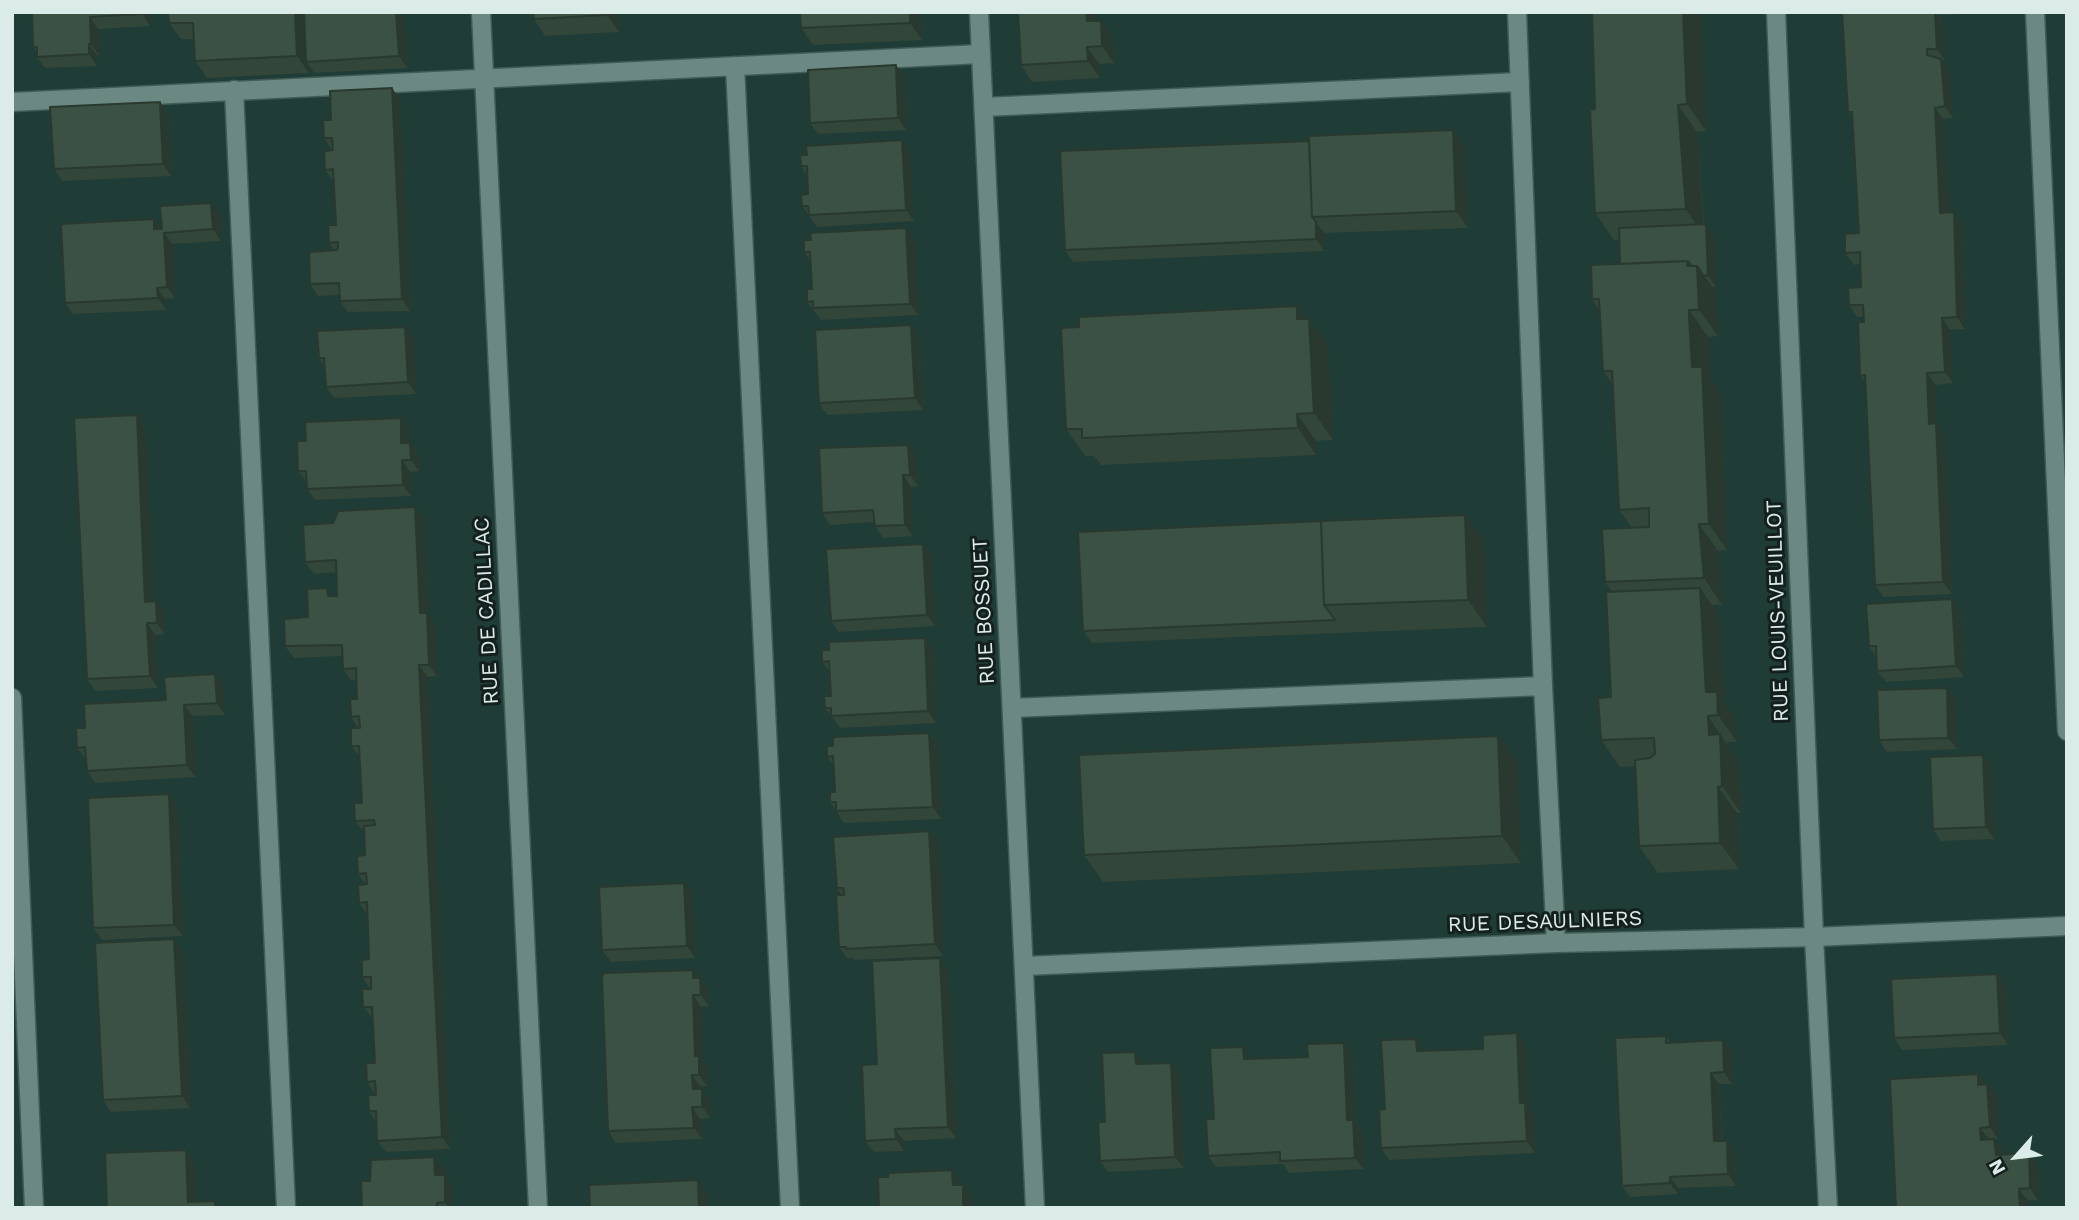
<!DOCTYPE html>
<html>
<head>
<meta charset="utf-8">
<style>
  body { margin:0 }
  #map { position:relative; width:2079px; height:1220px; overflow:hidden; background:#203c36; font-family:"Work Sans",sans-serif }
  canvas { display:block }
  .frame { position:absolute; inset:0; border:14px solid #dbebe7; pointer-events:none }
  .north { position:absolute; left:1981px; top:1122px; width:70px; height:70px; -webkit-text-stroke:5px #14201d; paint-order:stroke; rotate:242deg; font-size:19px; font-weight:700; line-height:28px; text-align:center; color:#dbebe7 }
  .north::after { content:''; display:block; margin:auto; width:24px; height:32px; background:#dbebe7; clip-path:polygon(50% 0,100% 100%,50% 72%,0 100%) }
</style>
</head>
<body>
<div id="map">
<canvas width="2079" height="1220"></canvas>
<div class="frame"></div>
<div class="north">N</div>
</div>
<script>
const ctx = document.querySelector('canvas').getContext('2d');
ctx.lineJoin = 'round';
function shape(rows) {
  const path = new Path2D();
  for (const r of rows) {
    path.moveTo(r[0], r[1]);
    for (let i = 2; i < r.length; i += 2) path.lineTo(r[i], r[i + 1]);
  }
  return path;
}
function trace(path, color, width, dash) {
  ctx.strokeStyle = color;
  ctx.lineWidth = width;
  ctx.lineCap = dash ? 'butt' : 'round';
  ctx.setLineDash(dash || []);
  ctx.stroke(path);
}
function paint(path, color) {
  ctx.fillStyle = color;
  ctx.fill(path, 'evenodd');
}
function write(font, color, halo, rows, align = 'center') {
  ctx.font = font + ' "Work Sans",sans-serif';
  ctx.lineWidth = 6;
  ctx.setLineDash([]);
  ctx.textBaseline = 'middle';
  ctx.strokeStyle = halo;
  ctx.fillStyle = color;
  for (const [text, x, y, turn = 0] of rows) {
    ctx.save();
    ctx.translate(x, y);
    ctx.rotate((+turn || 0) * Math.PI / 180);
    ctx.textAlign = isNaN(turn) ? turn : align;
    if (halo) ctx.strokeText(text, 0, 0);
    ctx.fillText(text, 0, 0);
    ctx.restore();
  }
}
const service = shape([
  [1517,12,1543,686,1556,943],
  [2035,12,2067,731],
  [735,66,790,1208],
  [234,90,286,1208],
  [12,102,981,54],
  [984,107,1520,82],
  [1012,708,1543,686]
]);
const minor = shape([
  [979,12,1035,1208],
  [1776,12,1814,937,1828,1208],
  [12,698,34,1208],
  [1024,966,1556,943,1814,937,2067,926]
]);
const tertiary = shape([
  [481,12,538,1208]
]);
trace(service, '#425b56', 21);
trace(minor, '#425b56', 21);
trace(tertiary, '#425b56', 21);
trace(service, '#6b8982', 18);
trace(minor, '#6b8982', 18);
trace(tertiary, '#6b8982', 18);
paint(shape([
  [32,12,150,12,150,26,98,29,99,55,97,55,97,66,45,68,37,57,37,52,33,47],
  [396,12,402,12,404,15,407,68,314,73,309,65,309,73,207,78,195,61,194,39,181,39,169,23],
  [533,12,618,12,619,32,545,36,534,19],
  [800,12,921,12,922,40,813,45,801,28],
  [1018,12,1097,12,1097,21,1113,38,1114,63,1099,64,1100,78,1032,82,1021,65],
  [1592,12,1701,12,1706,131,1697,132,1704,224,1714,236,1716,287,1713,287,1716,292,1718,336,1708,337,1708,344,1710,378,1721,394,1727,550,1718,551,1722,605,1712,605,1719,615,1724,702,1735,718,1737,742,1727,742,1727,745,1738,761,1741,813,1737,813,1739,869,1658,873,1639,846,1636,766,1620,767,1601,740,1611,697,1612,592,1605,582,1632,528,1619,510,1613,385,1603,371,1600,311,1592,299,1620,264,1619,240,1614,240,1595,213,1595,109],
  [1842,12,2018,12,1938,15,1943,23,1945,60,1942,60,1949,71,1953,118,1943,119,1948,212,1962,224,1965,329,1950,330,1953,383,1935,385,1937,425,1944,435,1952,594,1883,597,1875,585,1866,383,1860,376,1864,317,1857,317,1849,305,1861,287,1860,264,1854,265,1845,253,1859,233,1853,119,1848,112],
  [905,77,906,130,818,134,810,123],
  [392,88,400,100,410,311,348,312,340,301,340,295,318,296,310,284,334,250,329,243,336,225,334,182,325,170,332,150,324,138,331,120],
  [160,102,168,113,171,176,62,181,54,169],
  [1453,130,1464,147,1468,228,1324,233,1324,251,1073,262,1065,250,1309,141],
  [910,152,914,221,817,227,802,206,808,194,807,176,801,166],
  [220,215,221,241,172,244,175,298,165,299,166,310,73,314,65,303,161,229],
  [915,240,918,315,821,320,807,302,812,289,811,262,804,252],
  [1297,306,1305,319,1328,345,1333,440,1316,441,1316,455,1101,465,1094,456,1085,456,1066,429],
  [919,337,923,410,827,415,819,403],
  [414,339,416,394,334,398,326,387,324,366,319,358],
  [137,415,145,427,153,601,156,601,164,613,165,634,155,635,158,688,95,691,87,679],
  [409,429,409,443,418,454,419,471,410,472,411,496,315,500,307,489,307,482,298,471,306,441],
  [916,456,918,486,911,487,913,536,883,538,875,526,874,522,830,525,822,513],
  [424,519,428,614,435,624,437,676,427,677,450,1149,386,1152,377,1141,377,1123,369,1111,376,1095,367,1082,375,1063,373,1019,363,1007,370,989,362,977,369,959,367,914,359,903,365,884,358,874,365,855,364,832,355,821,362,803,360,757,351,746,358,728,351,717,357,699,356,680,351,680,343,669,342,656,294,658,285,646,308,617,333,596,337,596,336,572,314,574,305,562],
  [1484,541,1487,627,1092,643,1083,631],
  [931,555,935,626,839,632,831,621],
  [1960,611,1964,677,1886,682,1877,671,1877,658,1869,646],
  [925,638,933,649,936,723,840,728,825,708,831,696,830,672,822,662,829,650],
  [215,674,223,686,225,715,193,716,195,777,95,783,87,771,86,759,77,748,85,728,166,700],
  [1947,688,1955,699,1957,749,1887,752,1879,740],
  [929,733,937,744,941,819,844,823,830,802,835,792,834,766,827,757,833,746],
  [1498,736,1517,763,1521,863,1103,882,1084,855],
  [1983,755,1991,766,1994,839,1941,841,1933,829],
  [177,806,183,936,102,940,93,928],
  [938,842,943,956,854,960,853,958,847,958,839,947,841,895,837,888],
  [684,883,692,895,695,958,611,962,602,950],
  [183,951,190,1108,111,1112,103,1100],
  [693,970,708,990,709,1006,701,1007,703,1063,707,1068,707,1086,700,1086,700,1089,710,1100,710,1118,700,1119,702,1139,616,1143,608,1131],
  [948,970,956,1138,904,1141,904,1151,874,1152,865,1141,877,1064],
  [1997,974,2005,986,2008,1045,1902,1050,1894,1038],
  [1666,1036,1670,1042,1723,1040,1731,1051,1732,1084,1719,1084,1722,1141,1727,1141,1735,1153,1736,1186,1678,1188,1678,1194,1630,1197,1622,1186],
  [1525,1045,1528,1107,1534,1115,1535,1153,1389,1160,1381,1148,1385,1109,1424,1051,1483,1049],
  [1352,1055,1355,1121,1362,1131,1363,1169,1289,1173,1283,1164,1216,1167,1208,1156,1214,1119,1251,1059],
  [1171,1063,1179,1075,1184,1168,1108,1172,1100,1161,1105,1122,1143,1064],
  [1978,1074,1985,1084,1996,1096,1998,1139,1989,1140,2003,1151,2003,1154,2029,1153,2037,1165,2038,1200,1896,1208],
  [434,1157,443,1169,443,1175,453,1186,453,1208,362,1208,370,1181]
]), '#32463a');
paint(shape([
  [142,12,150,12,150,26,142,14],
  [295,12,306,12,306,62,309,65,309,73,297,56],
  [396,12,402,12,404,15,407,68,399,56],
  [607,12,618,12,619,32,607,15],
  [910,12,921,12,922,40,910,23],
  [1086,12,1097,12,1098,38,1087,21],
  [1683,12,1701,12,1706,131,1687,104],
  [1935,12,1943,23,1945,60,1937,49],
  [90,17,98,29,99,55,91,44],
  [1101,21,1113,38,1114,63,1102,46],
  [89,44,97,55,97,66,89,54],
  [1087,47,1099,64,1100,78,1088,61],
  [1941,59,1949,71,1953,118,1945,106],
  [896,65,905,77,906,130,898,118],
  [392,88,400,100,410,311,402,299],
  [160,102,168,113,171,176,163,164],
  [1678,105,1697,132,1704,236,1686,209],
  [1935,108,1943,119,1949,224,1940,213],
  [1453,130,1464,147,1468,228,1456,211],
  [902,140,910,152,914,221,906,210],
  [211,203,220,215,221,241,213,229],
  [1954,212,1962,224,1965,329,1957,317],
  [154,219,163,231,154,229],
  [1316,222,1324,233,1324,251,1316,239],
  [1706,224,1714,236,1716,287,1708,275],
  [906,228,915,240,918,315,910,304],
  [164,233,172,244,175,298,167,287],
  [1688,261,1697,266,1716,292,1718,336,1699,310,1687,266],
  [157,288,165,299,166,310,158,298],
  [1297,306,1310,325,1309,319,1328,345,1333,440,1314,413,1297,319],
  [1689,310,1708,337,1710,378,1721,394,1727,550,1709,524,1692,367],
  [1942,318,1950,330,1953,383,1945,372],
  [911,325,919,337,923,410,915,398],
  [405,327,414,339,416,394,408,382],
  [1927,373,1935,385,1937,425,1944,435,1952,594,1943,582,1929,424],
  [1297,414,1316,441,1316,455,1298,428],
  [137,415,145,427,154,614,145,602],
  [401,418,409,429,409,455,401,443],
  [410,443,418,454,419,471,411,460],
  [908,445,916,456,918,486,910,475],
  [402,460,410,472,411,496,403,485],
  [903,475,911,487,913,536,905,525],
  [415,507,424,519,428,614,435,624,437,676,429,665,420,613],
  [1465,515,1484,541,1487,627,1468,600],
  [1699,524,1718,551,1722,605,1704,578],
  [923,544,931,555,935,626,927,615],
  [1700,588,1719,615,1724,702,1735,718,1737,742,1718,715,1706,692],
  [1952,599,1960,611,1964,677,1956,666],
  [156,601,164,613,165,634,157,623],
  [147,623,155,635,158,688,150,676],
  [925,638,933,649,936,723,928,711],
  [419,665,427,677,450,1149,442,1137],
  [215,674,223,686,225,715,217,703],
  [1947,688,1955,699,1957,749,1948,738],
  [184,705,193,716,195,777,187,765],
  [1708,716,1738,761,1741,813,1722,786,1709,735],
  [929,733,937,744,941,819,933,807],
  [1498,736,1517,763,1521,863,1502,836],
  [1983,755,1991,766,1994,839,1986,827],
  [1718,787,1737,813,1739,869,1720,843],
  [169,794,177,806,183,936,174,925],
  [929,831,938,842,943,956,935,944],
  [684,883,692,895,695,958,687,946],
  [174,939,183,951,190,1108,182,1096],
  [940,958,948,970,956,1138,948,1127],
  [693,970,708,990,709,1006,701,995,693,978],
  [1997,974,2005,986,2008,1045,2000,1033],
  [693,995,701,1007,703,1063,707,1068,707,1086,699,1075,695,1056],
  [1517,1033,1525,1045,1528,1107,1534,1115,1535,1153,1527,1141,1520,1103],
  [1416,1039,1424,1051,1417,1051],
  [1723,1040,1731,1051,1732,1084,1724,1072],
  [1344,1043,1352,1055,1355,1121,1362,1131,1363,1169,1355,1158,1347,1120],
  [1243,1047,1251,1058,1252,1071,1244,1059],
  [1135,1052,1143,1063,1144,1076,1136,1064],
  [1171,1063,1179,1075,1184,1168,1175,1157],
  [1711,1073,1719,1084,1722,1153,1714,1141],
  [1978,1074,1986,1086,1978,1085],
  [692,1075,700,1086,701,1101,693,1089],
  [1987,1084,1996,1096,1998,1139,1990,1127],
  [702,1089,710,1100,710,1118,702,1107],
  [692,1107,700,1119,702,1139,694,1128],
  [1980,1128,1989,1139,1981,1140],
  [895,1129,904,1141,904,1151,896,1139],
  [1994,1139,2003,1151,2004,1166,1996,1155],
  [1727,1141,1735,1153,1736,1186,1728,1174],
  [186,1150,194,1162,196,1208,188,1202],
  [2029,1153,2037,1165,2038,1200,2030,1188],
  [434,1157,443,1169,443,1187,435,1175],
  [952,1170,960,1182,961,1196,953,1185],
  [445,1175,453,1186,453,1208,449,1208,445,1202],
  [1670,1177,1678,1188,1678,1194,1670,1183],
  [698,1180,706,1192,707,1208,699,1208],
  [963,1185,971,1196,971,1208,963,1208],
  [2019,1189,2027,1200,2027,1208,2020,1208]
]), '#29392f');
const building = shape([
  [32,12,142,12,142,14,90,17,91,44,89,44,89,54,37,57,37,47,33,47,32,12],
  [168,12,295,12,297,56,195,61,193,23,169,23,168,12],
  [304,12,396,12,399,56,306,62,304,12],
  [533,12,607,12,607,15,534,19,533,12],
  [800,12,910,12,910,23,801,28,800,12],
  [1018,12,1086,12,1087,21,1101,21,1102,46,1087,47,1088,61,1021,65,1018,12],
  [1592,12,1683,12,1687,104,1678,105,1686,209,1595,213,1590,110,1595,109,1592,12],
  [1842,12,1935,12,1937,49,1927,49,1927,55,1941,59,1945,106,1935,108,1940,213,1954,212,1957,317,1942,318,1945,372,1927,373,1929,424,1936,423,1943,582,1875,585,1865,375,1860,376,1858,322,1864,322,1863,305,1849,305,1848,288,1861,287,1860,252,1845,253,1845,234,1859,233,1852,112,1848,112,1842,12],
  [896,65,898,118,810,123,808,70,896,65],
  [392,88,402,299,340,301,339,283,310,284,309,252,337,250,338,247,338,242,329,243,328,225,336,225,333,169,325,170,324,151,333,150,332,138,324,138,323,120,331,120,330,91,392,88],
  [160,102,163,164,54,169,50,107,160,102],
  [1453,130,1456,211,1312,217,1309,136,1453,130],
  [902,140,906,210,809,215,808,206,802,206,801,195,808,194,807,166,801,166,800,155,807,155,806,146,902,140],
  [1309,141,1312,217,1316,222,1316,239,1065,250,1060,151,1309,141],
  [211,203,213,229,164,233,167,287,157,288,158,298,65,303,61,224,154,219,154,229,162,229,160,206,211,203],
  [1706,224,1708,275,1704,276,1697,266,1692,266,1688,261,1620,264,1619,228,1706,224],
  [906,228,910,304,813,308,813,301,807,302,807,289,812,289,810,252,804,252,804,240,811,240,810,233,906,228],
  [1688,261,1687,266,1697,266,1699,310,1689,310,1689,317,1692,367,1702,367,1709,524,1699,524,1704,578,1605,582,1602,529,1649,527,1649,508,1619,510,1612,371,1603,371,1599,299,1592,299,1591,265,1688,261],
  [1297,306,1297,319,1309,319,1314,413,1297,414,1298,428,1082,438,1082,429,1066,429,1061,328,1079,327,1079,317,1297,306],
  [911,325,915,398,819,403,815,330,911,325],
  [405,327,408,382,326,387,324,358,319,358,317,331,405,327],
  [137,415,145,602,156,601,157,623,147,623,150,676,87,679,74,418,137,415],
  [401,418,401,443,410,443,411,460,402,460,403,485,307,489,306,471,298,471,297,441,306,441,305,422,401,418],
  [908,445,910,475,903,475,905,525,875,526,873,510,822,513,819,448,908,445],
  [415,507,420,613,427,613,429,665,419,665,442,1137,377,1141,376,1111,369,1111,368,1095,376,1095,375,1081,367,1082,366,1063,375,1063,372,1007,363,1007,362,989,371,989,371,977,362,977,362,960,369,959,367,902,359,903,358,885,367,884,366,873,358,874,357,856,365,855,364,826,375,825,374,820,355,821,354,803,362,803,359,746,351,746,351,728,360,728,359,716,351,717,350,699,357,699,356,668,343,669,342,645,285,646,284,619,308,617,307,589,327,588,328,596,337,596,336,560,305,562,303,525,333,523,338,511,415,507],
  [1465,515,1468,600,1324,605,1321,521,1465,515],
  [1321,521,1324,605,1335,620,1083,631,1078,532,1321,521],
  [923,544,927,615,831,621,826,549,923,544],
  [1700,588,1706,692,1717,692,1718,715,1708,716,1709,735,1720,734,1722,786,1718,787,1720,843,1639,846,1635,760,1650,758,1655,754,1654,738,1601,740,1598,698,1611,697,1606,592,1700,588],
  [1952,599,1956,666,1877,671,1876,646,1869,646,1866,604,1952,599],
  [925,638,928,711,831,716,831,708,825,708,824,696,831,696,829,661,822,662,822,650,829,650,829,642,925,638],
  [215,674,217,703,184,705,187,765,87,771,85,747,77,748,76,728,85,728,84,704,166,700,164,677,215,674],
  [1947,688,1948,738,1879,740,1877,690,1947,688],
  [929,733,933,807,836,811,836,802,830,802,830,792,835,792,833,756,827,757,827,746,833,746,833,737,929,733],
  [1498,736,1502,836,1084,855,1079,755,1498,736],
  [1983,755,1986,827,1933,829,1930,757,1983,755],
  [169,794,174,925,93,928,88,798,169,794],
  [929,831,935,944,846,949,846,947,839,947,836,895,844,895,844,892,843,888,837,888,833,837,929,831],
  [684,883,687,946,602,950,599,887,684,883],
  [174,939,182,1096,103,1100,95,943,174,939],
  [940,958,948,1127,895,1129,896,1139,865,1141,862,1065,877,1064,872,961,940,958],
  [693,970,693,978,700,978,701,995,693,995,695,1056,699,1056,699,1075,692,1075,693,1089,702,1089,702,1107,692,1107,694,1128,608,1131,602,977,604,973,693,970],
  [1997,974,2000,1033,1894,1038,1891,979,1997,974],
  [1517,1033,1520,1103,1525,1103,1527,1141,1381,1148,1379,1110,1385,1109,1381,1040,1416,1039,1417,1051,1483,1049,1483,1035,1517,1033],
  [1666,1036,1666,1043,1723,1040,1724,1072,1711,1073,1714,1141,1727,1141,1728,1174,1670,1177,1670,1183,1622,1186,1615,1038,1666,1036],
  [1344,1043,1347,1120,1353,1120,1355,1158,1280,1161,1280,1152,1208,1156,1206,1119,1214,1119,1210,1048,1243,1047,1244,1059,1277,1058,1308,1057,1307,1044,1344,1043],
  [1135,1052,1136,1064,1171,1063,1175,1157,1100,1161,1098,1122,1105,1122,1102,1053,1135,1052],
  [1978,1074,1978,1085,1987,1084,1990,1127,1980,1128,1981,1140,1994,1139,1996,1155,2029,1153,2030,1188,2019,1189,2020,1208,1896,1208,1890,1079,1978,1074],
  [186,1150,188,1202,215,1201,215,1208,107,1208,105,1153,186,1150],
  [434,1157,435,1175,445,1175,445,1202,437,1203,437,1208,362,1208,361,1181,370,1181,371,1160,434,1157],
  [952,1170,953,1185,963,1185,963,1208,879,1208,878,1177,888,1177,888,1173,952,1170],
  [698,1180,699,1208,590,1208,589,1185,698,1180]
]);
paint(building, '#3a5143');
trace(building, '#29392f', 2);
write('21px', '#dbebe7', '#14201d', [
  ["RUE DE CADILLAC",487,611,-93],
  ["RUE BOSSUET",984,611,-93],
  ["RUE LOUIS-VEUILLOT",1778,611,-92],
  ["RUE DESAULNIERS",1545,922,-2]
]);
</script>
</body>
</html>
